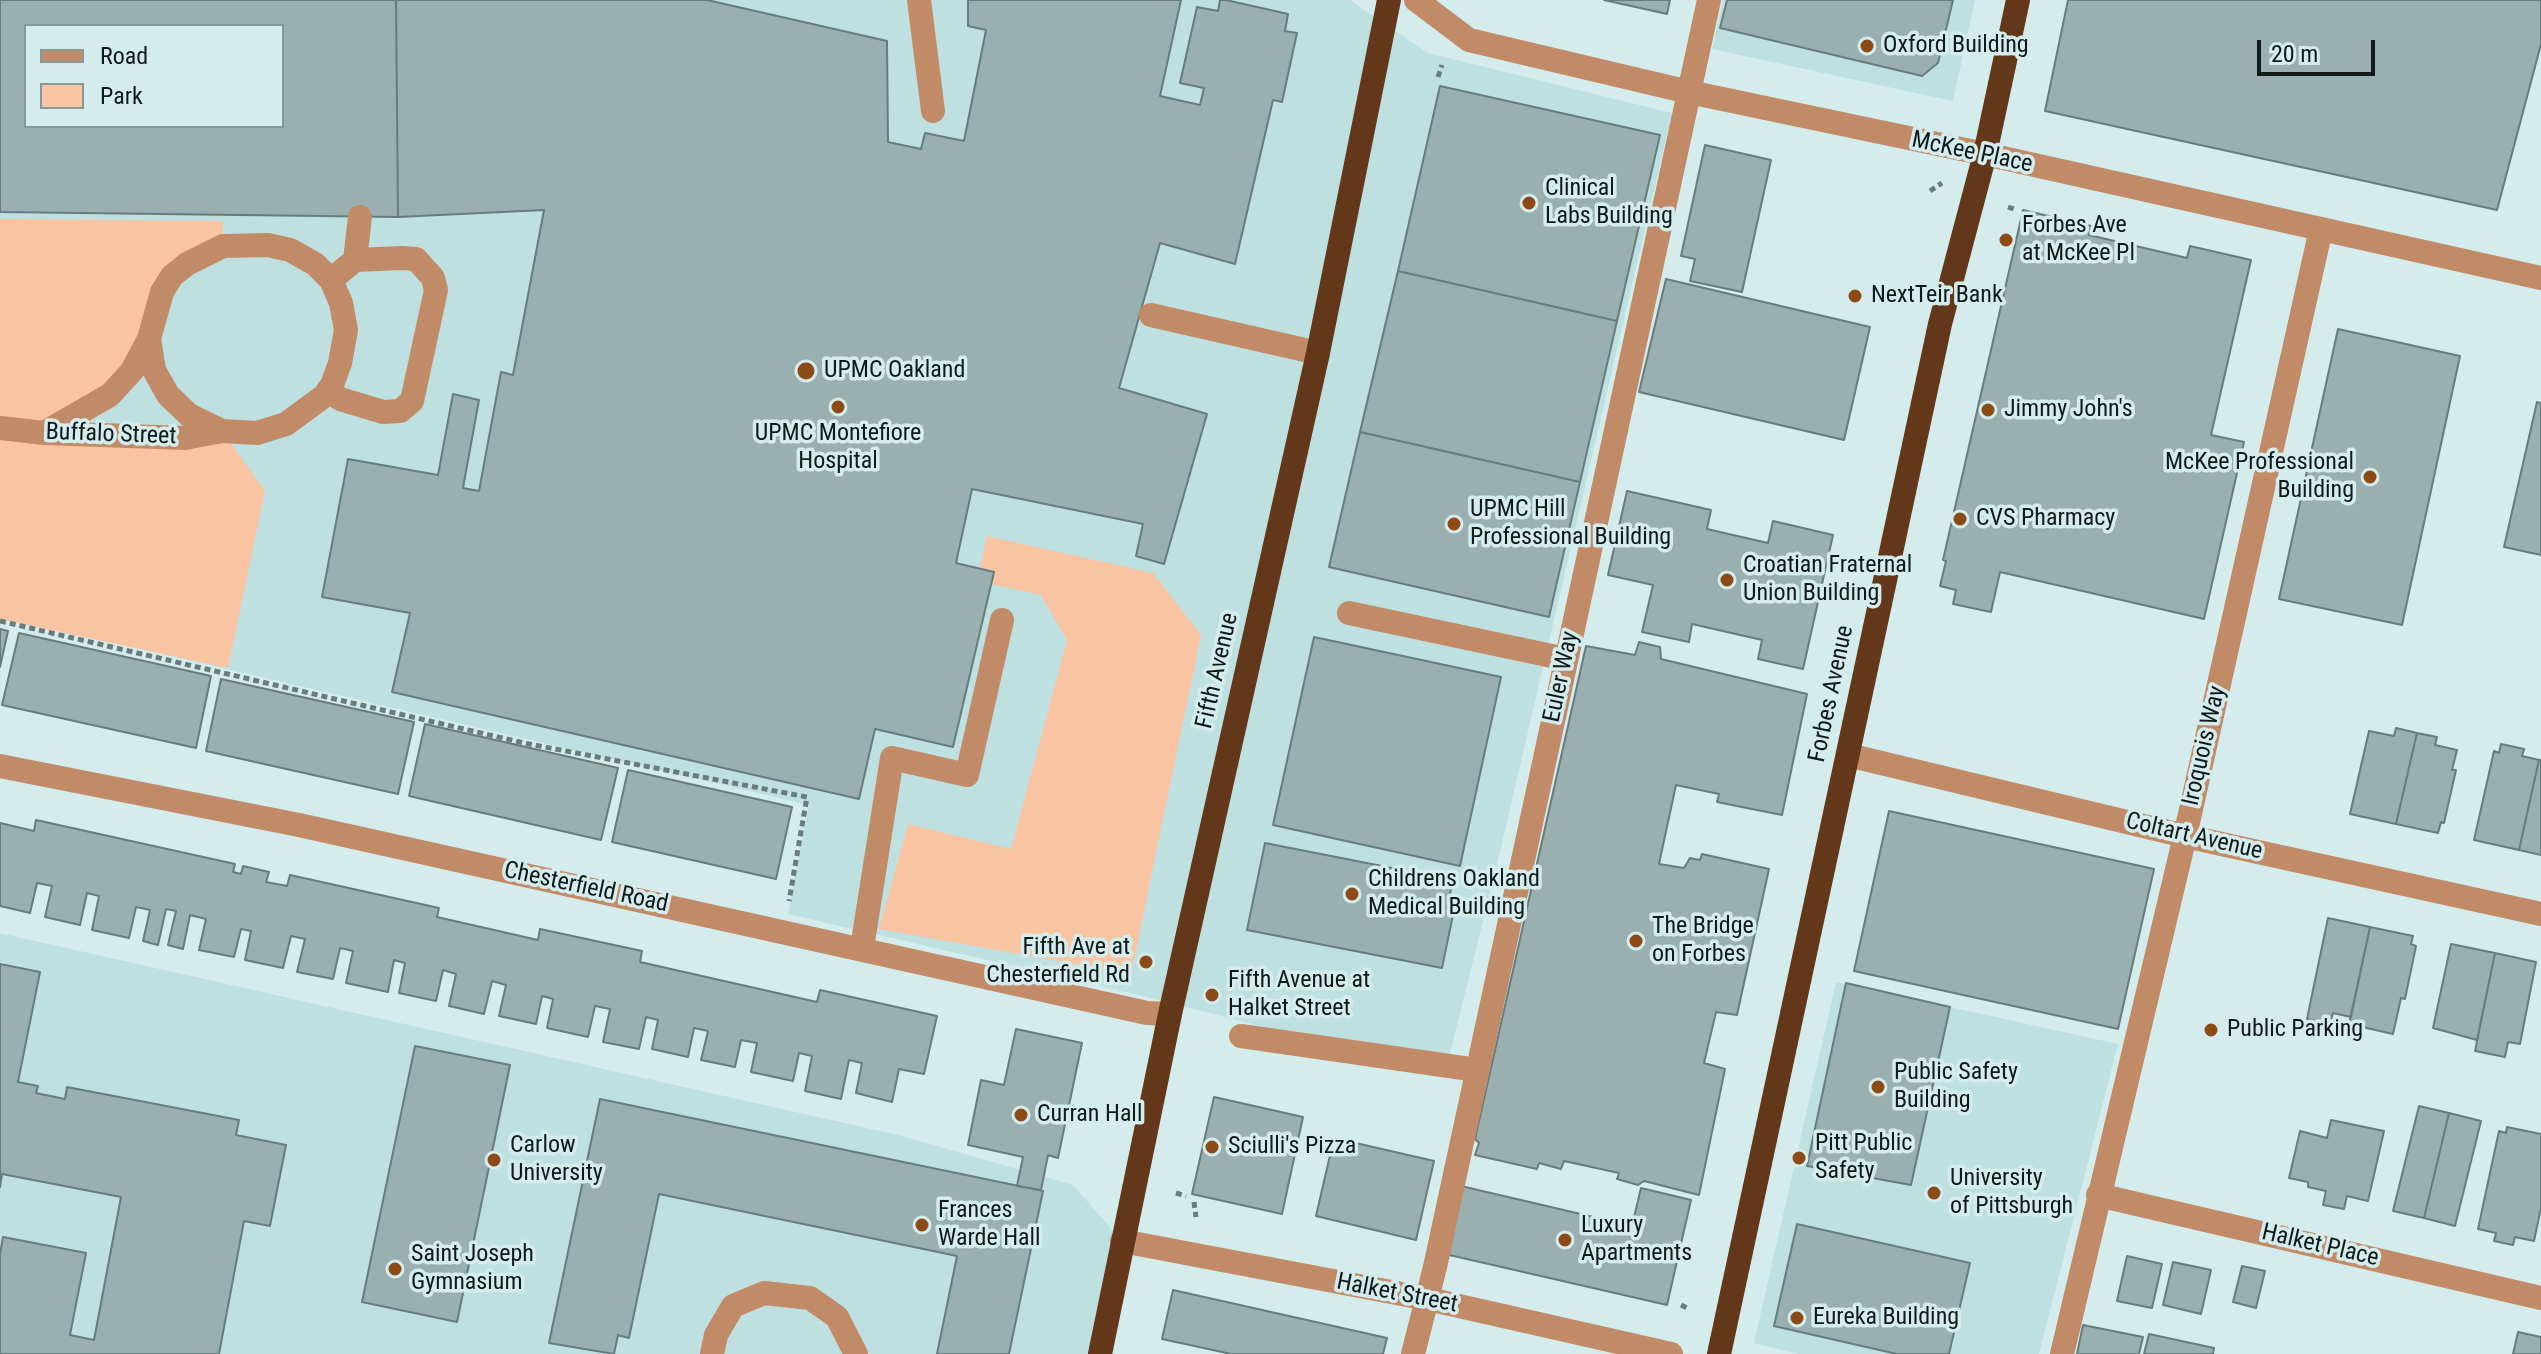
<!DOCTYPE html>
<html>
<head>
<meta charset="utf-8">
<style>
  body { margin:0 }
  #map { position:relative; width:2541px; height:1354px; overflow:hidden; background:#d4ecec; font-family:"Roboto Condensed",sans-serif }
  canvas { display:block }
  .legend { position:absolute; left:24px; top:24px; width:260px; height:104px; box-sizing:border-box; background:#d4ecec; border:2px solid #869898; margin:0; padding:10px 14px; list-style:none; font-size:24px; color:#111919 }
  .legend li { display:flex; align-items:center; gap:16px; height:40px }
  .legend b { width:40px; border:2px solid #869898 }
  .scale { position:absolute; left:2257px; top:40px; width:118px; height:36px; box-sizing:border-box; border:4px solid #111919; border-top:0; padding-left:10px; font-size:24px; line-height:28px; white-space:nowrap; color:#111919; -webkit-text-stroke:6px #d4ecec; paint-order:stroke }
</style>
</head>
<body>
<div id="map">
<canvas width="2541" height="1354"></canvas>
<ul class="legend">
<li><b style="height:10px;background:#c28b67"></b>Road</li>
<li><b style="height:22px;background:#f9c4a1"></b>Park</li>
</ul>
<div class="scale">20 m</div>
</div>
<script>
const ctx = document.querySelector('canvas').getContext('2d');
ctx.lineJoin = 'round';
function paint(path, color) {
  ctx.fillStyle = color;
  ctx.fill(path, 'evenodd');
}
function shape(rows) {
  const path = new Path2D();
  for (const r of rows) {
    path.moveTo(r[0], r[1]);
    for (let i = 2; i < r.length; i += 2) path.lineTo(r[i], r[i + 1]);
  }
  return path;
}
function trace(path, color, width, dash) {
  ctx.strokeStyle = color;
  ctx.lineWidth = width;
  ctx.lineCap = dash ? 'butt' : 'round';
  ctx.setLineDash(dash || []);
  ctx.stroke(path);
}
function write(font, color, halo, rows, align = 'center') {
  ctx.font = font + ' "Roboto Condensed",sans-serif';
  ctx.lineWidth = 7;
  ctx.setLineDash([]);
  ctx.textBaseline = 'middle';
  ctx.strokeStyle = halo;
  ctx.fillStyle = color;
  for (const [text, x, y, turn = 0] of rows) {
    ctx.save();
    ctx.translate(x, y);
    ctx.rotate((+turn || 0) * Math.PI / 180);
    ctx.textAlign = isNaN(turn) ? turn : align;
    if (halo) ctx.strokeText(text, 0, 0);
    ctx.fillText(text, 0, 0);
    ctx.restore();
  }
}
paint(shape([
  [0,0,1350,0,1428,53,1672,113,1496,869,1445,1073,1147,997,788,914,809,805,0,616],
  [26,26,282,26,282,126,26,126],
  [1723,0,1975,0,1953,101,1712,49],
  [0,933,902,1136,1073,1185,1122,1241,1099,1354,0,1354],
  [1836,982,2118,1044,2039,1354,1799,1354,1754,1343]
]), '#bfe0e1');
paint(shape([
  [0,219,223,221,223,246,187,264,132,371,46,433,222,431,265,491,228,668,0,619],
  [987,536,1153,573,1201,635,1131,974,879,929,908,824,1011,849,1067,640,1041,595,977,581]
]), '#f9c4a1');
const building = shape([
  [0,0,396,0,398,217,0,212,0,0],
  [26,26,282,26,282,126,26,126,26,26],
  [396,0,707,0,887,41,888,142,921,149,925,133,964,141,986,30,968,26,968,0,1181,0,1160,96,1200,105,1204,88,1180,83,1197,7,1218,11,1220,0,1226,0,1288,14,1285,31,1297,33,1282,102,1273,100,1235,264,1160,243,1119,388,1207,414,1164,564,1136,556,1143,524,972,489,956,563,994,572,953,747,875,729,859,799,392,692,410,613,322,597,348,459,438,475,453,394,479,400,463,488,479,491,501,372,513,375,544,210,398,217,396,0],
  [1604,0,1670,0,1667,14,1604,0],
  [1727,0,1953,0,1938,63,1922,76,1720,28,1727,0],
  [2068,0,2541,0,2541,44,2497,210,2045,111,2068,0],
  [1440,86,1660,135,1617,321,1398,271,1440,86],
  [1705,145,1771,160,1742,292,1690,281,1695,259,1681,256,1705,145],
  [2023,210,2091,226,2089,235,2187,258,2190,246,2251,260,2211,435,2244,442,2204,619,2000,572,1991,612,1953,604,1956,590,1940,586,1946,561,1943,560,2023,210],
  [1398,271,1617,321,1580,482,1360,432,1398,271],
  [1666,279,1870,327,1844,440,1639,392,1666,279],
  [2338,329,2460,356,2402,625,2279,599,2338,329],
  [2537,402,2541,403,2541,555,2504,547,2537,402],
  [1360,432,1580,482,1549,617,1329,567,1360,432],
  [1627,491,1711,510,1707,529,1768,543,1773,521,1833,535,1803,669,1758,659,1762,640,1692,624,1689,642,1642,632,1653,585,1608,575,1627,491],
  [0,629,8,631,0,667,0,629],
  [19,633,211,676,196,748,2,705,19,633],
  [1314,637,1501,677,1460,866,1273,825,1314,637],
  [1639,642,1660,647,1661,659,1807,694,1782,815,1717,802,1719,794,1676,785,1659,864,1684,868,1690,858,1700,860,1702,854,1769,869,1737,1015,1716,1012,1704,1063,1725,1069,1699,1195,1644,1181,1638,1185,1617,1179,1619,1173,1564,1161,1561,1169,1539,1163,1537,1169,1475,1155,1479,1143,1475,1139,1586,646,1635,655,1639,642],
  [221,679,414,722,398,794,206,751,221,679],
  [425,724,618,768,601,840,409,796,425,724],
  [2396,728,2417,733,2396,824,2350,814,2369,731,2394,736,2396,728],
  [2417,733,2437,737,2435,745,2457,750,2452,770,2456,770,2444,823,2441,822,2438,833,2396,824,2417,733],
  [2501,744,2524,749,2522,756,2539,760,2519,850,2474,840,2494,751,2499,753,2501,744],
  [2539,760,2541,760,2541,855,2519,850,2539,760],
  [628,770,792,807,776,879,612,842,628,770],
  [1889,811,2154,869,2118,1029,1854,971,1889,811],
  [36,820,235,864,233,872,241,874,243,866,269,872,266,882,287,886,290,875,439,908,437,917,538,940,540,929,642,951,640,962,817,1002,820,990,937,1016,924,1074,899,1069,892,1102,856,1093,862,1063,849,1060,841,1099,805,1091,812,1056,799,1053,793,1081,751,1072,757,1043,741,1040,735,1067,701,1060,708,1031,694,1028,688,1057,652,1049,658,1020,646,1017,639,1049,603,1042,610,1009,595,1006,588,1037,547,1028,553,999,542,996,536,1024,499,1016,506,985,492,981,484,1014,449,1006,456,974,443,970,436,1001,399,993,405,963,394,960,388,992,346,983,353,951,340,948,333,979,297,972,305,939,291,936,283,968,245,960,251,931,241,929,234,957,199,950,206,919,190,915,183,949,168,945,176,911,166,909,158,945,143,941,150,910,136,907,129,938,92,930,99,896,87,893,80,925,45,917,52,886,37,883,30,913,0,906,0,823,34,831,36,820],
  [1265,843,1453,880,1447,908,1454,910,1442,968,1247,930,1265,843],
  [2328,918,2370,927,2351,1017,2333,1013,2330,1024,2307,1019,2328,918],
  [2370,927,2413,936,2411,944,2416,946,2405,999,2401,998,2393,1034,2349,1024,2370,927],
  [2451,944,2495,953,2477,1040,2433,1028,2451,944],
  [2495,953,2536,962,2520,1044,2508,1042,2505,1057,2475,1051,2495,953],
  [0,964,40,972,18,1082,38,1086,36,1093,65,1099,67,1087,239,1120,236,1135,286,1145,270,1226,244,1221,219,1354,0,1354,0,1254,3,1237,86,1253,70,1335,94,1340,121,1197,2,1174,0,1187,0,964],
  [1846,983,1950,1007,1911,1185,1807,1166,1846,983],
  [1016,1029,1082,1043,1058,1158,1048,1155,1041,1190,1017,1186,1023,1157,968,1145,981,1080,1004,1085,1016,1029],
  [415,1046,510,1065,457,1322,362,1302,415,1046],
  [1214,1097,1303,1117,1282,1214,1192,1194,1214,1097],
  [600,1099,1043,1191,1009,1354,937,1354,957,1256,659,1194,629,1338,618,1335,614,1354,549,1343,600,1099],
  [2419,1106,2449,1113,2424,1218,2393,1211,2419,1106],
  [2449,1113,2481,1121,2455,1226,2424,1218,2449,1113],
  [2331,1120,2384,1131,2368,1201,2347,1196,2344,1209,2323,1205,2326,1191,2308,1187,2308,1182,2289,1178,2300,1131,2327,1138,2331,1120],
  [2507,1127,2541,1134,2541,1208,2534,1241,2515,1237,2513,1245,2494,1241,2496,1233,2478,1229,2499,1131,2506,1133,2507,1127],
  [1334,1138,1434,1161,1416,1240,1316,1216,1334,1138],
  [1461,1186,1632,1226,1641,1188,1691,1200,1667,1305,1445,1254,1461,1186],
  [1797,1224,1970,1263,1949,1354,1897,1354,1774,1326,1797,1224],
  [2127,1256,2162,1264,2152,1308,2117,1301,2127,1256],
  [2173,1262,2211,1270,2201,1314,2163,1305,2173,1262],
  [2242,1266,2265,1271,2256,1308,2233,1302,2242,1266],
  [1173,1290,1387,1338,1383,1354,1231,1354,1162,1339,1173,1290],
  [2083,1325,2143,1337,2139,1354,2077,1354,2083,1325],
  [2518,1332,2541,1337,2541,1354,2513,1354,2518,1332],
  [2149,1334,2214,1348,2213,1354,2144,1354,2149,1334]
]);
paint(building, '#99afb0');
trace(building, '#677c7d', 2);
trace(shape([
  [1438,77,1442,65],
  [1930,191,1942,183],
  [2008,207,2014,209],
  [0,621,524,743,807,797,789,901],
  [1176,1193,1186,1196],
  [1194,1202,1196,1217],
  [1681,1305,1687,1308]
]), '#6b7b7b', 5, [6, 4]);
trace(shape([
  [919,0,933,111],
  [1416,0,1469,40,1689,92,1985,154,2541,278],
  [268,245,290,250,315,264,331,280,341,303,346,330,340,363,332,385,324,396,286,424,257,433,222,431,189,415,168,395,154,370,149,339,162,292,172,276,187,264,223,246,268,245],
  [355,260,360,217],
  [1151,315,1318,353],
  [328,390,340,399,383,412,400,411,412,401,436,290,433,278,416,259,402,258,355,260,331,280],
  [0,428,44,433,185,438,222,431],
  [44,433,110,395,132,371,149,339],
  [1349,613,1566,659],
  [1848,755,2185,836,2541,914],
  [0,766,299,825,1147,1013,1170,1014],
  [862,948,892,758,967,775,1002,620],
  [1241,1036,1477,1070],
  [2098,1195,2541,1298],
  [1122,1241,1428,1299,1671,1354],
  [712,1354,716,1335,733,1306,764,1293,810,1298,837,1317,856,1354],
  [1413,1354,1435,1267,1709,0],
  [2062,1354,2185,836,2321,229]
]), '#c28b67', 24);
trace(shape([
  [1100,1354,1170,1014,1318,353,1389,0],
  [1719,1354,1940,324,1985,154,2018,0]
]), '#63381a', 24);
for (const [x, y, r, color] of [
  [1867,46,8,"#8b4a16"],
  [1529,203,8,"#8b4a16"],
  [2006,240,8,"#8b4a16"],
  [1855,296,8,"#8b4a16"],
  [806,371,10,"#8b4a16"],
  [838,407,8,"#8b4a16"],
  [1988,410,8,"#8b4a16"],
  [2370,477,8,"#8b4a16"],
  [1960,519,8,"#8b4a16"],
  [1454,524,8,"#8b4a16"],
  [1727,580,8,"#8b4a16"],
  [1352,894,8,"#8b4a16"],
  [1636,941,8,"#8b4a16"],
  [1146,962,8,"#8b4a16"],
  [1212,995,8,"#8b4a16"],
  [2211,1030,8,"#8b4a16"],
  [1878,1087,8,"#8b4a16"],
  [1021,1115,8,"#8b4a16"],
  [1212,1147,8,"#8b4a16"],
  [1799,1158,8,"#8b4a16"],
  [494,1160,8,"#8b4a16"],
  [1934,1193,8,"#8b4a16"],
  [922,1225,8,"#8b4a16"],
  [1565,1240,8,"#8b4a16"],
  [395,1269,8,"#8b4a16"],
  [1797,1318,8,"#8b4a16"]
]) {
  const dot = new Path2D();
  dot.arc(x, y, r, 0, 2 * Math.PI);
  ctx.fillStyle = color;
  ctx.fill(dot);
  trace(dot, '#d4ecec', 3);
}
write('24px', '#111919', '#d4ecec', [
  ["Oxford Building",1883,46],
  ["Clinical",1545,189],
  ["Labs Building",1545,217],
  ["Forbes Ave",2022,226],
  ["at McKee Pl",2022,254],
  ["NextTeir Bank",1871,296],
  ["UPMC Oakland",824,371],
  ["Jimmy John's",2004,410],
  ["UPMC Montefiore",838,434,"center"],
  ["Hospital",838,462,"center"],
  ["McKee Professional",2354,463,"right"],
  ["Building",2354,491,"right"],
  ["UPMC Hill",1470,510],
  ["Professional Building",1470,538],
  ["CVS Pharmacy",1976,519],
  ["Croatian Fraternal",1743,566],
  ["Union Building",1743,594],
  ["Childrens Oakland",1368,880],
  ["Medical Building",1368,908],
  ["The Bridge",1652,927],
  ["on Forbes",1652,955],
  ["Fifth Ave at",1130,948,"right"],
  ["Chesterfield Rd",1130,976,"right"],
  ["Fifth Avenue at",1228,981],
  ["Halket Street",1228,1009],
  ["Public Parking",2227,1030],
  ["Public Safety",1894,1073],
  ["Building",1894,1101],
  ["Curran Hall",1037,1115],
  ["Pitt Public",1815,1144],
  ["Safety",1815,1172],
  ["Carlow",510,1146],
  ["University",510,1174],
  ["Sciulli's Pizza",1228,1147],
  ["University",1950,1179],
  ["of Pittsburgh",1950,1207],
  ["Frances",938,1211],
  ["Warde Hall",938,1239],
  ["Luxury",1581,1226],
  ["Apartments",1581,1254],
  ["Saint Joseph",411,1255],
  ["Gymnasium",411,1283],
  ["Eureka Building",1813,1318]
], 'left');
write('24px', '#111919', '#d4ecec', [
  ["McKee Place",1972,153,12],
  ["Buffalo Street",111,435,2],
  ["Fifth Avenue",1218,671,-77],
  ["Euler Way",1562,677,-78],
  ["Forbes Avenue",1832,694,-78],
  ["Iroquois Way",2205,746,-77],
  ["Coltart Avenue",2194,837,13],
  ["Chesterfield Road",586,888,12],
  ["Halket Place",2320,1246,13],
  ["Halket Street",1397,1294,11]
]);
</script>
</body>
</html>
